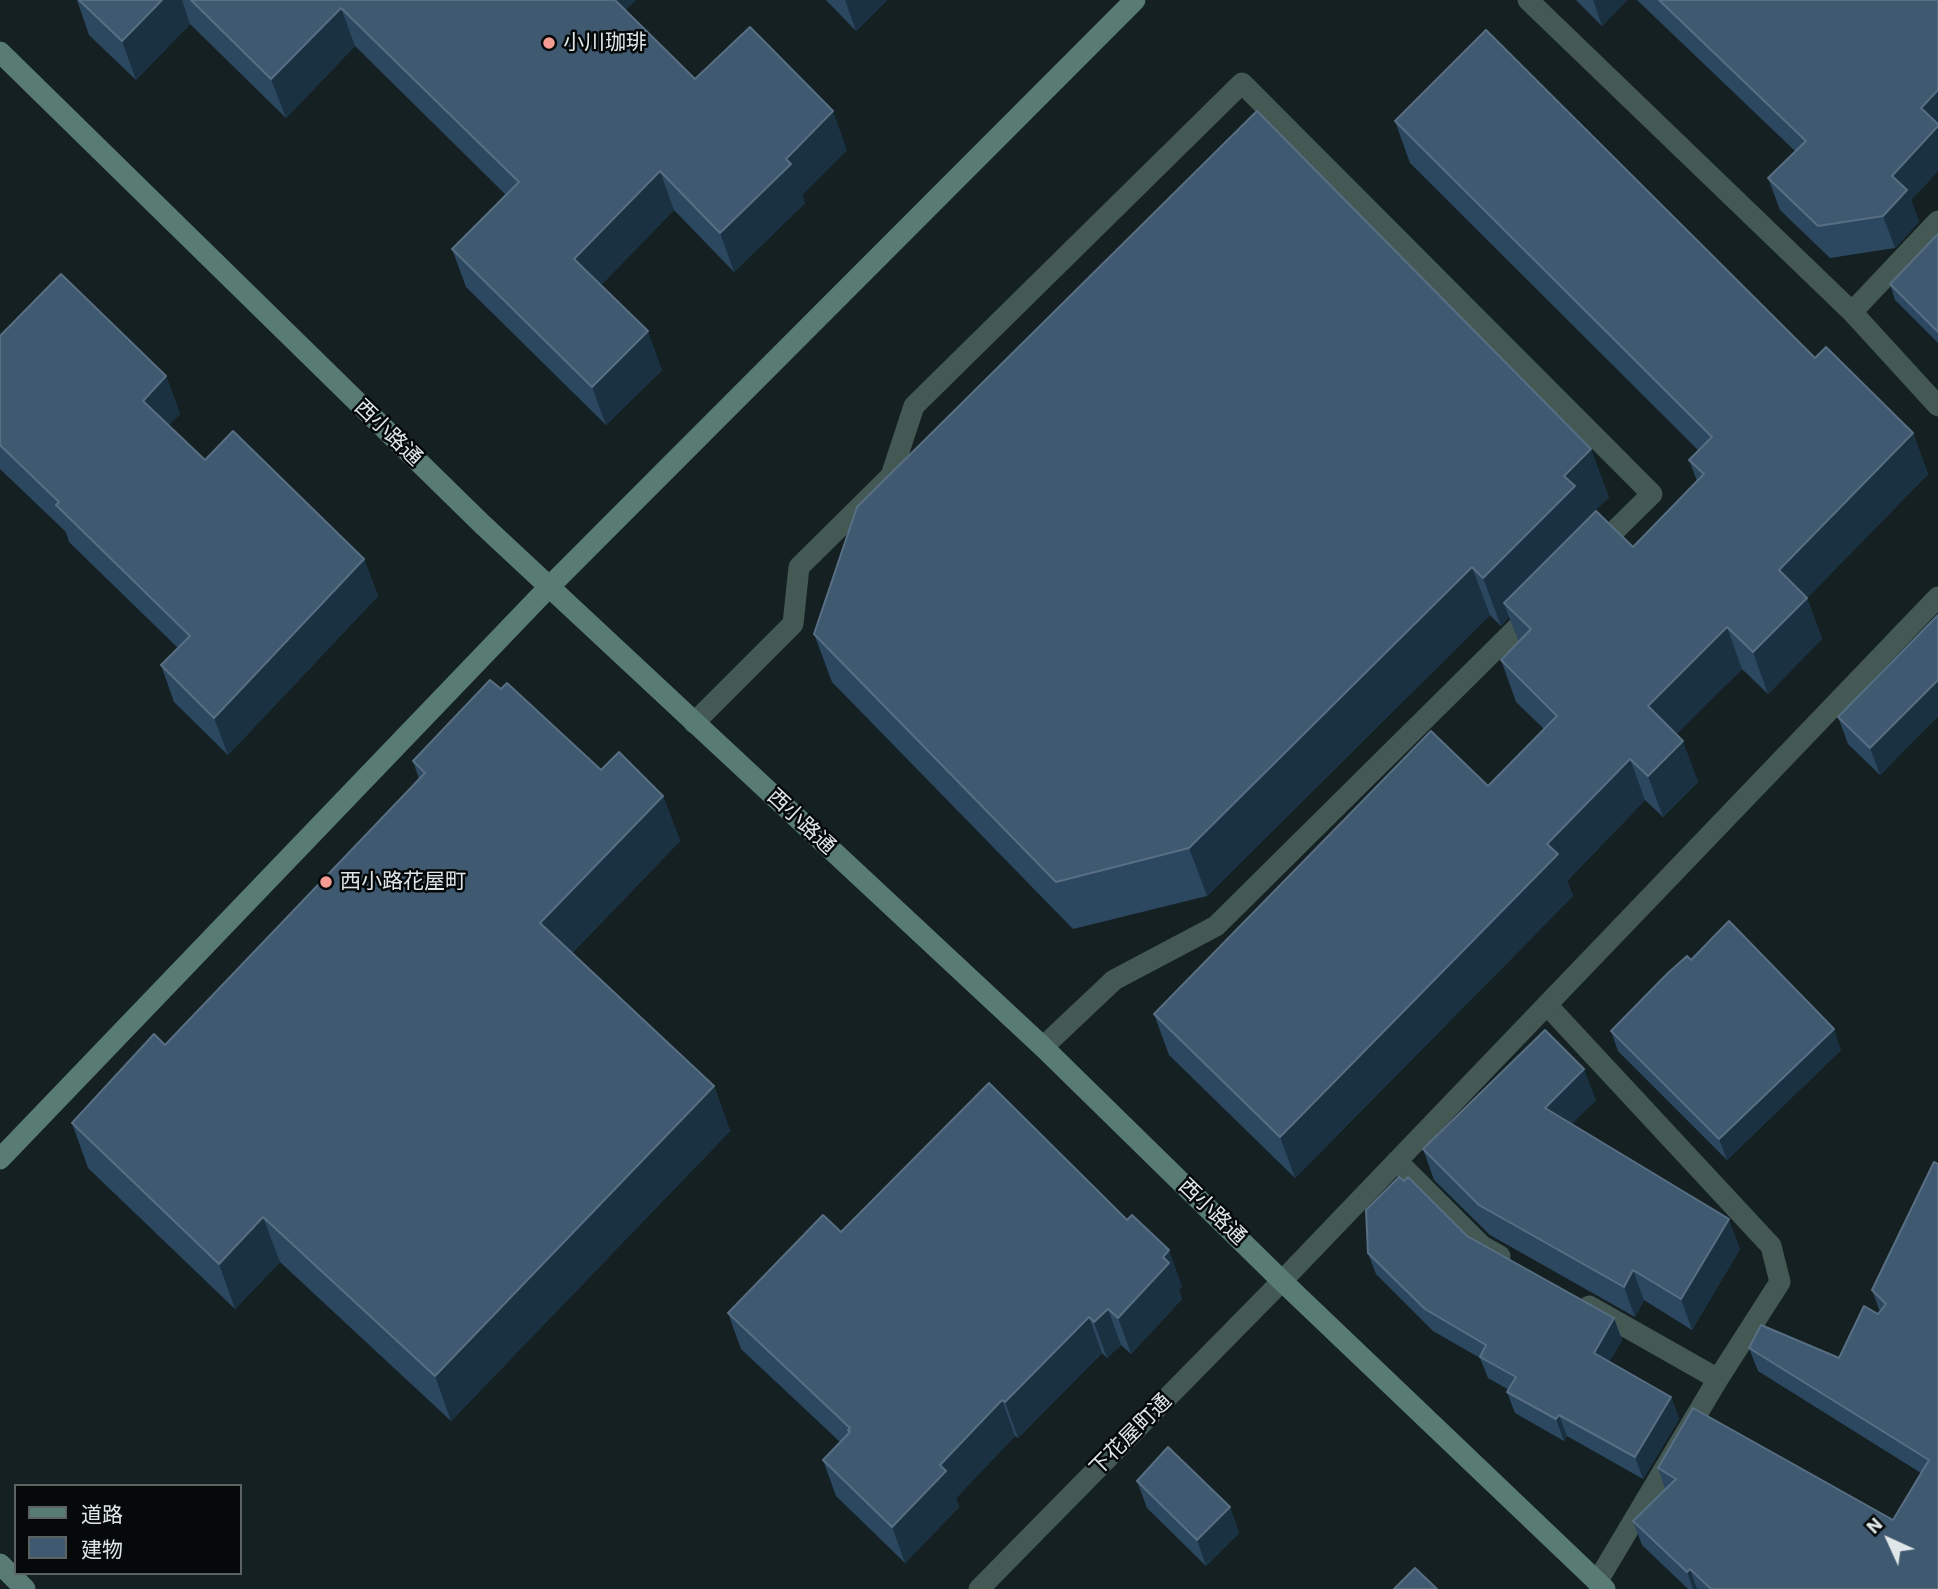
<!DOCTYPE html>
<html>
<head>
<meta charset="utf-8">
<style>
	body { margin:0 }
	#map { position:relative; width:1938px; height:1589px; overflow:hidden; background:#152022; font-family:"IBM Plex Sans","Noto Sans JP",sans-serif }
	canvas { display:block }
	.legend { position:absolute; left:14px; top:1484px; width:228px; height:91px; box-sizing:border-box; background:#05090a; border:2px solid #5d6263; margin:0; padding:9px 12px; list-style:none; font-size:21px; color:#e0e7e9 }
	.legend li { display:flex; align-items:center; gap:14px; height:35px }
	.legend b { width:35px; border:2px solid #5d6263 }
	.north { position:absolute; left:1854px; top:1505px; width:70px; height:70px; -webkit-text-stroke:5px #05090a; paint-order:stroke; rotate:315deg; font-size:19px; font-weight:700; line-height:28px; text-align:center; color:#e0e7e9 }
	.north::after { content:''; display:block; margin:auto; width:24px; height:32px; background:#e0e7e9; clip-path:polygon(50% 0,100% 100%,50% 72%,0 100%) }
</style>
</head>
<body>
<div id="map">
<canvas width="1938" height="1589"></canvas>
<ul class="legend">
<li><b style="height:9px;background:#587b73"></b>道路</li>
<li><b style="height:19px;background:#3f5970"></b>建物</li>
</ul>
<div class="north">N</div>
</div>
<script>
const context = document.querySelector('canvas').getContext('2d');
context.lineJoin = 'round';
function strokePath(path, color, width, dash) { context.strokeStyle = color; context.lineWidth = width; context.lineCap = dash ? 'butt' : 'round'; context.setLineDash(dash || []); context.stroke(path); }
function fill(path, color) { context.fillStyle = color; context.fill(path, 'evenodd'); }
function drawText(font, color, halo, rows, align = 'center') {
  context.font = font + ' "IBM Plex Sans","Noto Sans JP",sans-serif'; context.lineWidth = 5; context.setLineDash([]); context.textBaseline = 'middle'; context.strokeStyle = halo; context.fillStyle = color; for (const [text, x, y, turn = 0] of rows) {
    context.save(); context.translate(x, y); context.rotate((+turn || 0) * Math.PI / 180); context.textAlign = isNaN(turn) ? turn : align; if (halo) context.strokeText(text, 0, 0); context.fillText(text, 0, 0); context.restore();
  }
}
strokePath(new Path2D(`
	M 694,723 L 793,624 L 799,567 L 891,476 L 914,406 L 1242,83 L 1652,494 L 1595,550
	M 1547,1005 L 1771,1246 L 1780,1282 L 1718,1379 L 1597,1582
	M 1043,1047 L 1114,980 L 1216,926 L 1535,610
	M 1397,1161 L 1482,1246 L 1500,1256
	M 1589,1306 L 1718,1379`), '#445954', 21);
strokePath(new Path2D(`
	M 1528,0 L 1852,312 L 1938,406
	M 1852,312 L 1938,221
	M 979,1589 L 1282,1281 L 1938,597`), '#445954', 21);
strokePath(new Path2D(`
	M 0,52 L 483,525 L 1043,1047 L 1282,1281 L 1605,1589
	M 0,1159 L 548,588 L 1135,0
	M 0,1564 L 25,1589`), '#587b73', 21);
fill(new Path2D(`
	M 77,0 L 636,0 L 625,10 L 695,79 L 847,150 L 802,195 L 805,203 L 734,272 L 674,210 L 601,285 L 662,370 L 606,425 L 466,287 L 452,249 L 506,195 L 355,46 L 286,118 L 190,24 L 136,80 L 89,35 Z
	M 826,0 L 887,0 L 856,31 Z
	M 1576,0 L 1627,0 L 1602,26 Z
	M 1637,0 L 1938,0 L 1938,171 L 1911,200 L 1919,222 L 1895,248 L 1830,258 L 1780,210 L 1768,178 L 1795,151 Z
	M 1395,121 L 1815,358 L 1913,433 L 1928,474 L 1807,598 L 1822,639 L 1768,694 L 1742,669 L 1676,734 L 1698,782 L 1663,817 L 1645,800 L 1567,881 L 1573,896 L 1295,1178 L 1169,1055 L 1154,1014 L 1488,786 L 1544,729 L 1516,702 L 1501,660 L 1519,642 L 1509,617 L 1501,626 L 1490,615 L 1207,896 L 1073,929 L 832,682 L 814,634 L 1609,497 L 1587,518 L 1587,520 L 1633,547 L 1697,481 L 1689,460 L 1699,451 L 1410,163 Z
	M 1938,234 L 1938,343 L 1895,300 L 1890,284 Z
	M 0,336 L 166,376 L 180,414 L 168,425 L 205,460 L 364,559 L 378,596 L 228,755 L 174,702 L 161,665 L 178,648 L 69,542 L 66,532 L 0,469 Z
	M 1938,615 L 1938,716 L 1880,775 L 1848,744 L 1838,717 Z
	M 413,761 L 601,770 L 663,796 L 680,841 L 572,953 L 714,1086 L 730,1131 L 451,1421 L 280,1262 L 235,1309 L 88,1168 L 72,1123 L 165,1045 L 419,779 Z
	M 1691,960 L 1841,1050 L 1727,1160 L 1618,1051 L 1611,1031 Z
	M 1596,1100 L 1571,1124 L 1740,1249 L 1692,1330 L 1644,1300 L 1635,1317 L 1490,1235 L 1434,1180 L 1423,1149 Z
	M 1934,1162 L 1938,1589 L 1688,1589 L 1642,1545 L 1633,1521 L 1665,1489 L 1658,1468 L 1893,1520 L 1921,1473 L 1758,1371 L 1749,1348 L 1839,1358 L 1880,1312 L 1872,1290 Z
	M 841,1232 L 1182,1286 L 1179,1290 L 1182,1299 L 1131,1354 L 1121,1345 L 1107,1358 L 1102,1353 L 1018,1438 L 1015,1436 L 956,1498 L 959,1507 L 905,1563 L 836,1496 L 823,1460 L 840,1442 L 741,1349 L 728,1313 Z
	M 1467,1236 L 1614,1318 L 1622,1340 L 1609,1362 L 1671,1397 L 1679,1419 L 1643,1479 L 1567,1436 L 1564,1441 L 1515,1413 L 1507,1392 L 1509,1390 L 1488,1378 L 1480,1358 L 1433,1331 L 1376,1274 L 1368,1253 Z
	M 1137,1481 L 1230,1507 L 1239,1533 L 1206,1566 L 1147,1508 Z`), '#2c4861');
fill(new Path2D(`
	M 162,0 L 182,0 L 190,24 L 136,80 L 122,41 Z
	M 605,0 L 636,0 L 613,22 Z
	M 845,0 L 887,0 L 856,31 Z
	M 1593,0 L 1627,0 L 1602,26 Z
	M 341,8 L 355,46 L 286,118 L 271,79 Z
	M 1938,90 L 1938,171 L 1911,200 L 1919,222 L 1895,248 L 1883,216 L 1892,176 L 1921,108 Z
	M 833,111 L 847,150 L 802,195 L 805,203 L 734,272 L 720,233 L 786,159 Z
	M 660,171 L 674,210 L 588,298 L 574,259 Z
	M 648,331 L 662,370 L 606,425 L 592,387 Z
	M 166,376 L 180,414 L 156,438 L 143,401 Z
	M 1913,433 L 1928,474 L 1807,598 L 1822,639 L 1768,694 L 1753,652 L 1779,570 Z
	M 1591,449 L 1609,497 L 1587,518 L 1593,534 L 1504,603 L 1509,617 L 1501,626 L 1483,578 L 1564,476 Z
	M 364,559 L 378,596 L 228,755 L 214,718 Z
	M 1472,567 L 1490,615 L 1207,896 L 1189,848 Z
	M 1727,627 L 1742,669 L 1663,748 L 1648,706 Z
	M 1938,680 L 1938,716 L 1880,775 L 1870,748 Z
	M 1683,741 L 1698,782 L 1663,817 L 1648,776 Z
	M 1630,759 L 1645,800 L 1567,881 L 1573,896 L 1295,1178 L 1280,1137 L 1547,844 Z
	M 663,796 L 680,841 L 557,968 L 540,923 Z
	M 1834,1029 L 1841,1050 L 1727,1160 L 1719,1139 Z
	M 1584,1069 L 1596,1100 L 1557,1139 L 1545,1108 Z
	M 714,1086 L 730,1131 L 451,1421 L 435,1376 Z
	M 263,1217 L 280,1262 L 235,1309 L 219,1264 Z
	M 1729,1219 L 1740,1249 L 1692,1330 L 1681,1299 Z
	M 1169,1250 L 1182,1286 L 1179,1290 L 1182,1299 L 1131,1354 L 1118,1318 L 1163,1257 Z
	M 1633,1270 L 1644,1300 L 1635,1317 L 1624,1287 Z
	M 1108,1309 L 1121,1345 L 1107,1358 L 1094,1322 Z
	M 1089,1317 L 1102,1353 L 1018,1438 L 1005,1402 Z
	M 1614,1318 L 1622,1340 L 1602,1375 L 1594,1353 Z
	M 1671,1397 L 1679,1419 L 1643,1479 L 1635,1457 Z
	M 1002,1400 L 1015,1436 L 956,1498 L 959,1507 L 905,1563 L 892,1527 L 940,1465 Z
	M 1559,1415 L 1567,1436 L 1564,1441 L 1556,1419 Z
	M 1230,1507 L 1239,1533 L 1206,1566 L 1197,1540 Z
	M 1690,1569 L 1697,1589 L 1693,1589 L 1687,1572 Z`), '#1a3142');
const building = new Path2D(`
	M 79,0 L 162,0 L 122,41 Z
	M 191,0 L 615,0 L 695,79 L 750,27 L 833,111 L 786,159 L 791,164 L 720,233 L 660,171 L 574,259 L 648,331 L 592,387 L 452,249 L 519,182 L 341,8 L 271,79 Z
	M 1659,0 L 1938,0 L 1938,90 L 1921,108 L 1938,124 L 1938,126 L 1892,176 L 1907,190 L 1883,216 L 1818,226 L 1768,178 L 1806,141 Z
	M 1486,30 L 1815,358 L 1826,347 L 1913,433 L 1779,570 L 1807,598 L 1753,652 L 1727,627 L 1648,706 L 1683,741 L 1648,776 L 1630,759 L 1547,844 L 1558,854 L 1280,1137 L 1154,1014 L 1431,731 L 1488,786 L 1557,716 L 1501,660 L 1531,629 L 1504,603 L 1596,511 L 1633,547 L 1704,474 L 1689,460 L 1712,437 L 1395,121 Z
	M 1257,111 L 1591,449 L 1564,476 L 1575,486 L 1483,578 L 1472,567 L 1189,848 L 1056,882 L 814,634 L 857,507 Z
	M 1938,234 L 1938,332 L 1890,284 Z
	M 61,274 L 166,376 L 143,401 L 205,460 L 233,431 L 364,559 L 214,718 L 161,665 L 190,636 L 56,505 L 59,502 L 0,445 L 0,336 Z
	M 1938,615 L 1938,680 L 1870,748 L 1838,717 Z
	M 490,680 L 501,689 L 507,683 L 601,770 L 619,752 L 663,796 L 540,923 L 714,1086 L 435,1376 L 263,1217 L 219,1264 L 72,1123 L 154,1034 L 165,1045 L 425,773 L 413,761 Z
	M 1729,921 L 1834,1029 L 1719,1139 L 1611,1031 L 1668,973 L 1687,956 L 1691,960 Z
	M 1545,1030 L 1584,1069 L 1545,1108 L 1729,1219 L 1681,1299 L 1633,1270 L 1624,1287 L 1479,1205 L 1423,1149 Z
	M 989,1083 L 1127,1220 L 1132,1215 L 1169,1250 L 1163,1257 L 1169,1263 L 1118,1318 L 1108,1309 L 1094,1322 L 1089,1317 L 1005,1402 L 1002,1400 L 940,1465 L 946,1471 L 892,1527 L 823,1460 L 850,1432 L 848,1430 L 850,1428 L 728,1313 L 823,1215 L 841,1232 Z
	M 1934,1162 L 1938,1164 L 1938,1589 L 1711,1589 L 1690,1569 L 1687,1572 L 1633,1521 L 1676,1479 L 1658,1468 L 1693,1408 L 1893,1520 L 1929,1460 L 1749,1348 L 1761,1325 L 1839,1358 L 1864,1306 L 1878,1314 L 1886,1304 L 1872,1290 Z
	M 1399,1177 L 1404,1181 L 1408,1177 L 1467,1236 L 1614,1318 L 1594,1353 L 1671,1397 L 1635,1457 L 1559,1415 L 1556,1419 L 1507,1392 L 1516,1377 L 1480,1357 L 1486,1345 L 1425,1309 L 1368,1253 L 1366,1210 Z
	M 1168,1447 L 1230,1507 L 1197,1540 L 1137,1481 Z
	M 1415,1568 L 1437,1589 L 1394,1589 Z`);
fill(building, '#3f5970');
strokePath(building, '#586f83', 2);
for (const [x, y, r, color] of [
	[549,43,7,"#f59c95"],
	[326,882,7,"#f59c95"]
]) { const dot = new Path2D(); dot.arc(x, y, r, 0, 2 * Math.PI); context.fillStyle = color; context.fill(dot); strokePath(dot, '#05090a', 2.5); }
drawText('21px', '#e0e7e9', '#05090a', [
	["小川珈琲",563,43],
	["西小路花屋町",340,882]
], 'left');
drawText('21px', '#e0e7e9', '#05090a', [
	["西小路通",388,433,44],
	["西小路通",801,822,43],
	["西小路通",1212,1212,44],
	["下花屋町通",1131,1435,-45]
]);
</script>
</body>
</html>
